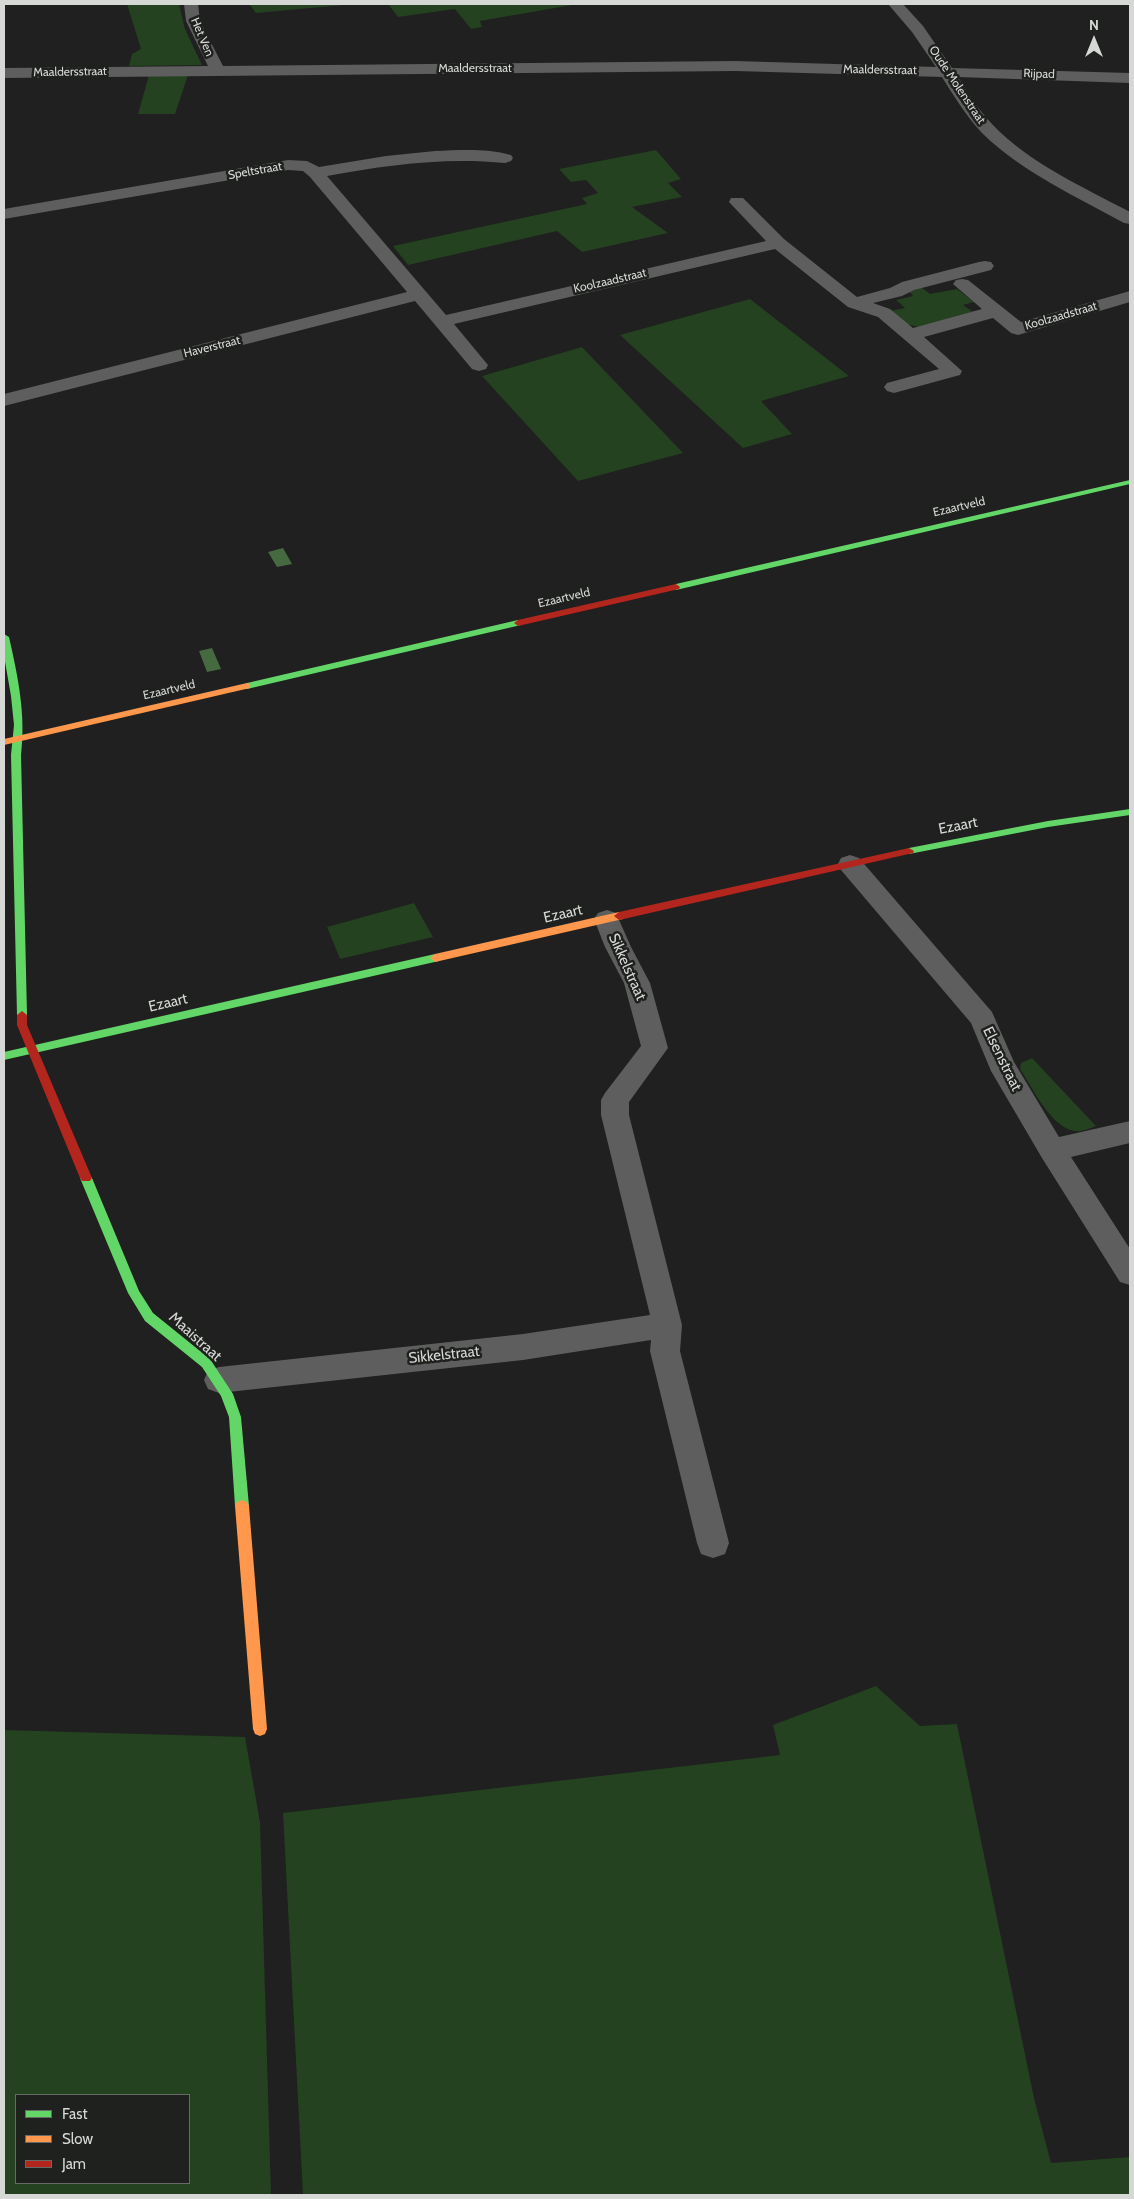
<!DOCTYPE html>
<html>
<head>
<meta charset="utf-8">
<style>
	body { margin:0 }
	#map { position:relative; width:1134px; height:2199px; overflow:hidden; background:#1f201f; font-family:Cabin,sans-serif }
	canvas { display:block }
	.frame { position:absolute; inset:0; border:5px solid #d6d8d6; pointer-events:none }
	.legend { position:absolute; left:15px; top:2094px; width:175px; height:90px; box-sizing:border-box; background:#1f211e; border:1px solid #686a68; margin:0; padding:6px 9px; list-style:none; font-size:15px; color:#d6d8d6 }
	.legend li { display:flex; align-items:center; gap:10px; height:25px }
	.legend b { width:25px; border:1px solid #686a68 }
	.north { position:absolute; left:1069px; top:15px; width:50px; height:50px; -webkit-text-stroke:4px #1f211e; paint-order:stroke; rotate:0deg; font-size:14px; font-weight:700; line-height:20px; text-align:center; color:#d6d8d6 }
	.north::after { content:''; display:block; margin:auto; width:18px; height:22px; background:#d6d8d6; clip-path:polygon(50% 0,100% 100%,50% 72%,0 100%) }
</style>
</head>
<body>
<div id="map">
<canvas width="1134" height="2199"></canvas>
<div class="frame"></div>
<ul class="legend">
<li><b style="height:6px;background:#63d668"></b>Fast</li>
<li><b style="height:6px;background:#ff974d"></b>Slow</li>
<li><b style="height:6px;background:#b3261e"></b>Jam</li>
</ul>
<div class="north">N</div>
</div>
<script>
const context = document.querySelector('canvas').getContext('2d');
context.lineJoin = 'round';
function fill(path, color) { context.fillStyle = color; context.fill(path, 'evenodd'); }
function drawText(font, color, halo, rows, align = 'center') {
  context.font = font + ' Cabin,sans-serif'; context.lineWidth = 5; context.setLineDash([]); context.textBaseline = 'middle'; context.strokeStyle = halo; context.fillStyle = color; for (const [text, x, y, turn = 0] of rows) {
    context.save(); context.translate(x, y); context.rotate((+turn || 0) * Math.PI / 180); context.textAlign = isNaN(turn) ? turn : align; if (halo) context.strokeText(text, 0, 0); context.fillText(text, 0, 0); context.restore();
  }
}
fill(new Path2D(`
	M 127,4 L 179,4 L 185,29 L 202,65 L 129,66 L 132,54 L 141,49 Z
	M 249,4 L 355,4 L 256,13 Z
	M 388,4 L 578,4 L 480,21 L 482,27 L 471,29 L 455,9 L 398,17 Z
	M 149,75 L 188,75 L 175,114 L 138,114 Z
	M 656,150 L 681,179 L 668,183 L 682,197 L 632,207 L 668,233 L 582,252 L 557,231 L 408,265 L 393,246 L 587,204 L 582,198 L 598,193 L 586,180 L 571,182 L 559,169 Z
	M 921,287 L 930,294 L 957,289 L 974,302 L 963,305 L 973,312 L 919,327 L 906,324 L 890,311 L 905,308 L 896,300 L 913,296 L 908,290 Z
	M 750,299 L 849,376 L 761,401 L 792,434 L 743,448 L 620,335 Z
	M 582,347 L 683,453 L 578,481 L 482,376 Z
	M 414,903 L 433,937 L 340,959 L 327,927 Z
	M 1032,1058 L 1096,1126 C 1091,1128 1086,1130 1081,1131 C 1054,1135 1033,1088 1020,1069 L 1021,1063 Z
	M 876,1686 L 920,1726 L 957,1724 L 1034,2098 L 1051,2163 L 1130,2157 L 1130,2195 L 303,2195 L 283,1813 L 780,1755 L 773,1725 Z
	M 4,1730 L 245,1737 L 260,1822 L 271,2195 L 4,2195 ZM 16,2095 L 189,2095 L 189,2183 L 16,2183 Z`), '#244120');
fill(new Path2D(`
	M 283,548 L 292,564 L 277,567 L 268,552 Z
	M 212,648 L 221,669 L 207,672 L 199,651 Z`), '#466a40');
fill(new Path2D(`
	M 184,4 L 198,4 L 200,21 L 223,66 L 735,61 L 936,67 L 912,32 L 888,4 L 903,4 L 923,26 L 952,68 L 1130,73 L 1130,83 L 958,77 C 968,94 979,110 992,124 C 1029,163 1083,187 1130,212 L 1130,224 L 1124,223 C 1075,196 1022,172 982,133 C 966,116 954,96 942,77 L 735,71 L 4,78 L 4,68 L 208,66 L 186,21 Z
	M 435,151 C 460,150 487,148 511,155 L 513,158 L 511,161 L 505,163 C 445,157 386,165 327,176 L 446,315 L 766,241 L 729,202 L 731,198 L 743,198 L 784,239 L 857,297 L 890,288 L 902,282 L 979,262 L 985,261 L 991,262 L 994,266 L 991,270 L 914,290 L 902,296 L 873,303 L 890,309 L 913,328 L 982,309 L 953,284 L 956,280 L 962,279 L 968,280 L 1021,322 L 1130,291 L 1130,302 L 1018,335 L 1011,333 L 993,318 L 924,337 L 962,371 L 960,375 L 894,393 L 887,391 L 884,387 L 887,383 L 939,369 L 878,317 L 848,307 L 775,249 L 454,324 L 488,365 L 486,369 L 479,371 L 472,369 L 415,301 L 4,406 L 4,394 L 407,292 L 310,177 L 303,171 L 288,170 L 4,219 L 4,209 L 288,160 L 307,161 L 319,167 L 386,156 Z
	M 850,855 L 859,858 L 992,1012 L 1014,1062 L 1059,1137 L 1130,1121 L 1130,1143 L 1071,1157 L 1130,1249 L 1130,1285 L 1120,1282 L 1042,1158 L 991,1071 L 971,1023 L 841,870 L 838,864 L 841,858 Z
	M 607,910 L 616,913 L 631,947 L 650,983 L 668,1048 L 629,1102 L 629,1115 L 682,1325 L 680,1351 L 729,1543 L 725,1554 L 713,1558 L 701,1554 L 697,1543 L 650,1351 L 651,1340 L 523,1360 L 219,1393 L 208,1389 L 204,1380 L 208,1371 L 219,1367 L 523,1334 L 650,1315 L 601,1115 L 601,1100 L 605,1093 L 641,1046 L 624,983 L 605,947 L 594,919 L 598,913 Z`), '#5d5e5d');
fill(new Path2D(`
	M 1130,480 L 1130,484 L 676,590 L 672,587 L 676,584 Z
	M 518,620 L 522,623 L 521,625 L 247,689 L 242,686 L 247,683 Z
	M 4,634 L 9,637 C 18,677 26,714 21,755 L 27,1015 L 22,1019 L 17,1015 L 11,755 L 14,725 L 11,696 L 4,656 Z
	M 1130,809 L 1130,815 L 1048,827 L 909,854 L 904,851 L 909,848 L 1048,821 Z
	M 435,954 L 440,958 L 439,961 L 4,1060 L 4,1052 Z
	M 86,1173 L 90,1175 L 92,1178 L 139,1291 L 153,1313 L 210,1359 L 233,1394 L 241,1417 L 249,1506 L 247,1510 L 242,1512 L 237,1510 L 235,1506 L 229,1417 L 221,1396 L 202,1367 L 145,1321 L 128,1293 L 80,1178 L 82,1175 Z`), '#63d668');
fill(new Path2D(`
	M 247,683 L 250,684 L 250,688 L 4,745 L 4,739 Z
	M 619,912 L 623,913 L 624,916 L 623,919 L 435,962 L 430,958 L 435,954 Z
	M 242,1500 L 247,1502 L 249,1506 L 267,1729 L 265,1734 L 260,1736 L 255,1734 L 253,1729 L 235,1506 L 237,1502 Z`), '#ff974d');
fill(new Path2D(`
	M 676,584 L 680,587 L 679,589 L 518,626 L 514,623 L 518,620 Z
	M 909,848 L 914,851 L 913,853 L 619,920 L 614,916 L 619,912 Z
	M 22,1011 L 27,1015 L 27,1025 L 92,1178 L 90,1181 L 82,1181 L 80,1178 L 17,1025 L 17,1015 Z`), '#b3261e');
drawText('12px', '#d6d8d6', '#1f211e', [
	["Het Ven",202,37,67],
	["Maaldersstraat",475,68],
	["Maaldersstraat",880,70,1],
	["Maaldersstraat",70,72,-1],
	["Rijpad",1039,74,2],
	["Oude Molenstraat",957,85,56],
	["Speltstraat",255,171,-10],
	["Koolzaadstraat",610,281,-13],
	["Koolzaadstraat",1061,316,-16],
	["Haverstraat",212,347,-14],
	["Ezaartveld",959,507,-13],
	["Ezaartveld",564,598,-13],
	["Ezaartveld",169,690,-13]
]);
drawText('15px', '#d6d8d6', '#1f211e', [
	["Ezaart",958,826,-11],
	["Ezaart",563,914,-13],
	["Sikkelstraat",627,967,66],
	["Ezaart",168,1003,-13],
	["Elsenstraat",1002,1059,64],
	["Maaistraat",195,1337,42],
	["Sikkelstraat",444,1355,-6]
]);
</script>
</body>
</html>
